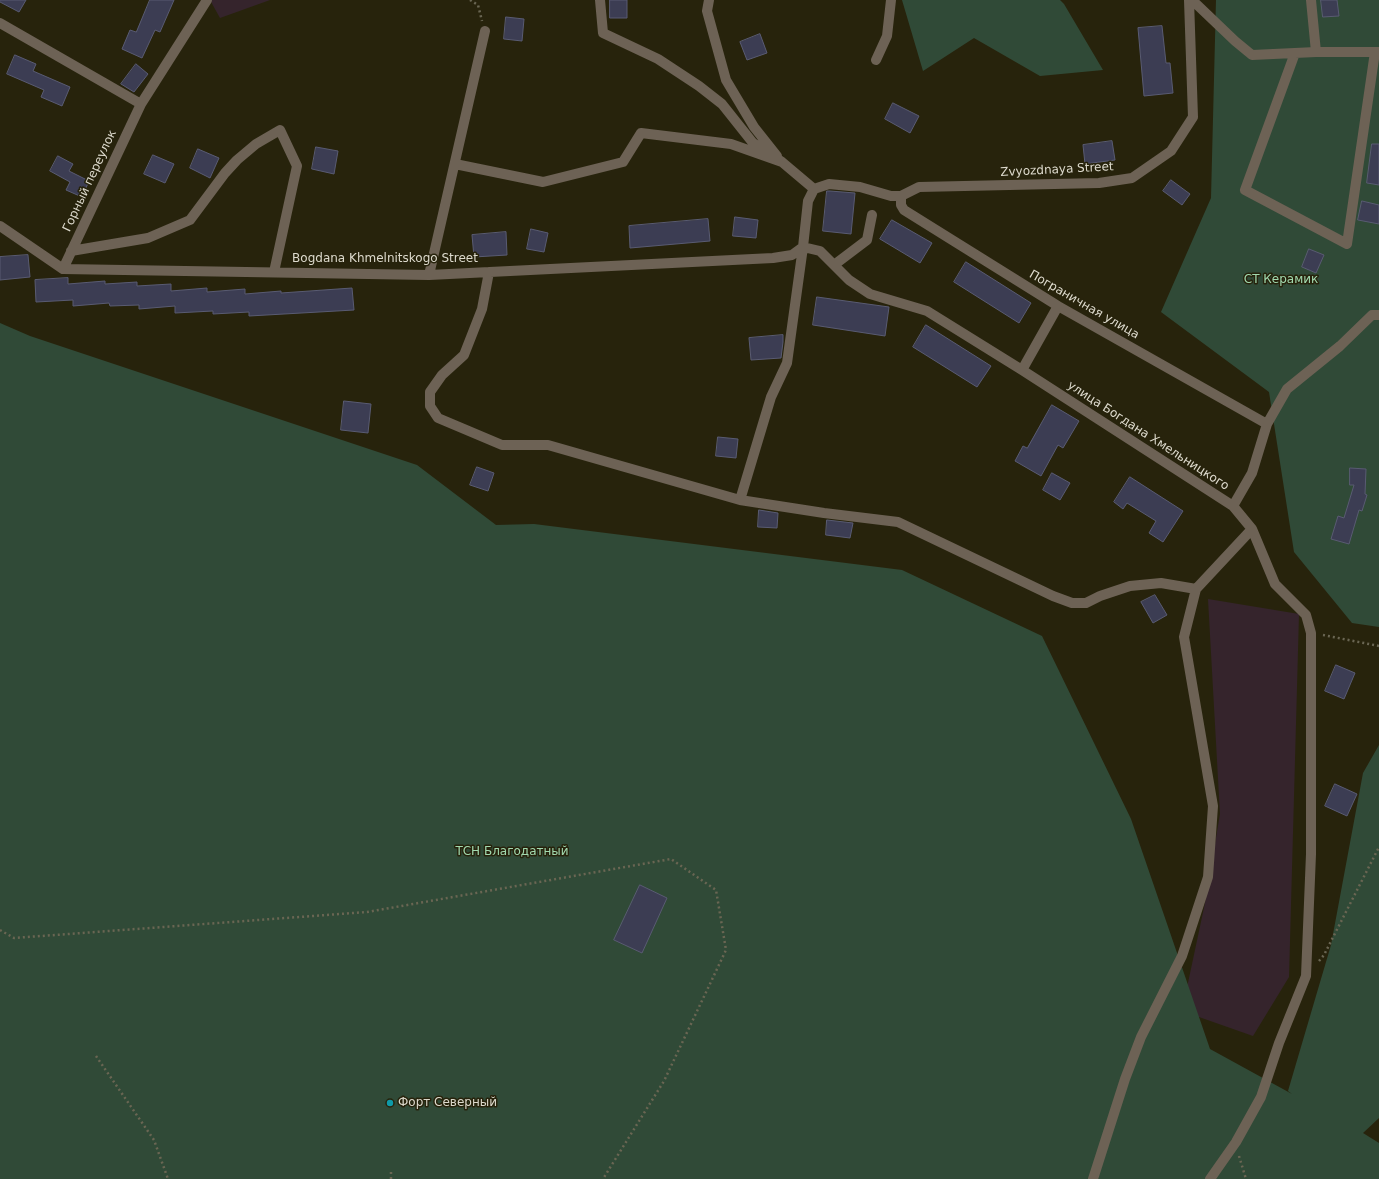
<!DOCTYPE html>
<html>
<head>
<meta charset="utf-8">
<style>
	body { margin:0 }
	canvas { display:block; background:#27230c }
</style>
</head>
<body>
<canvas width="1379" height="1179"></canvas>
<script>
const context = document.querySelector('canvas').getContext('2d');
context.lineJoin = 'round';
function fill(path, color) { context.fillStyle = color; context.fill(path, 'evenodd'); }
function strokePath(path, color, width, dash) { context.strokeStyle = color; context.lineWidth = width; context.lineCap = dash ? 'butt' : 'round'; context.setLineDash(dash || []); context.stroke(path); }
function drawText(font, color, halo, rows, align = 'center') {
  context.font = font + ' "DejaVu Sans",sans-serif'; context.lineWidth = 3; context.setLineDash([]); context.textBaseline = 'middle'; context.strokeStyle = halo; context.fillStyle = color; for (const [text, x, y, turn = 0] of rows) {
    context.save(); context.translate(x, y); context.rotate((+turn || 0) * Math.PI / 180); context.textAlign = isNaN(turn) ? turn : align; if (halo) context.strokeText(text, 0, 0); context.fillText(text, 0, 0); context.restore();
  }
}
fill(new Path2D(`
	M 210,0 L 270,0 L 220,18 Z
	M 1208,599 L 1299,614 L 1289,977 L 1253,1036 L 1182,1011 L 1205,903 L 1220,814 Z`), '#35242c');
fill(new Path2D(`
	M 902,0 L 1060,0 L 1064,4 L 1103,70 L 1040,76 L 974,38 L 923,71 Z
	M 1216,0 L 1379,0 L 1379,627 L 1352,623 L 1294,552 L 1269,392 L 1161,312 L 1211,198 Z
	M 0,323 L 30,336 L 417,465 L 496,525 L 534,524 L 902,570 L 1042,636 L 1131,819 L 1210,1049 L 1292,1094 L 1288,1091 L 1331,945 L 1363,773 L 1379,745 L 1379,1118 L 1363,1133 L 1379,1143 L 1379,1179 L 0,1179 Z`), '#304a37');
const building = new Path2D(`
	M 0,0 L 26,0 L 19,12 L 0,2 Z
	M 150,0 L 174,0 L 160,32 L 155,30 L 142,58 L 122,49 L 130,30 L 136,32 Z
	M 610,0 L 627,0 L 627,18 L 610,18 Z
	M 1321,0 L 1337,0 L 1339,16 L 1323,17 Z
	M 506,17 L 524,19 L 522,41 L 504,39 Z
	M 1162,26 L 1166,63 L 1170,63 L 1173,93 L 1144,96 L 1138,28 Z
	M 760,34 L 767,53 L 747,60 L 740,42 Z
	M 15,55 L 36,64 L 33,71 L 70,87 L 62,106 L 41,97 L 44,90 L 7,74 Z
	M 136,64 L 148,74 L 134,92 L 121,84 Z
	M 893,103 L 919,116 L 910,133 L 885,119 Z
	M 1112,141 L 1115,160 L 1085,164 L 1083,145 Z
	M 1372,144 L 1379,144 L 1379,185 L 1367,183 Z
	M 316,147 L 338,151 L 334,174 L 312,169 Z
	M 198,149 L 219,158 L 210,178 L 190,168 Z
	M 153,155 L 174,164 L 165,183 L 144,174 Z
	M 58,156 L 73,164 L 69,171 L 89,181 L 82,197 L 66,190 L 70,182 L 50,171 Z
	M 1171,180 L 1190,194 L 1182,205 L 1163,191 Z
	M 827,191 L 830,191 L 855,193 L 851,234 L 823,231 Z
	M 1362,201 L 1379,205 L 1379,224 L 1358,220 Z
	M 735,217 L 758,220 L 756,238 L 733,236 Z
	M 708,219 L 710,241 L 630,248 L 629,226 Z
	M 892,220 L 932,243 L 920,263 L 880,239 Z
	M 531,229 L 548,233 L 544,252 L 527,249 Z
	M 506,232 L 507,255 L 474,257 L 472,235 Z
	M 1309,249 L 1324,255 L 1316,273 L 1302,267 Z
	M 28,255 L 30,277 L 0,280 L 0,257 Z
	M 966,262 L 1031,303 L 1019,323 L 954,282 Z
	M 68,278 L 68,284 L 105,281 L 105,284 L 137,282 L 137,286 L 171,284 L 171,291 L 207,288 L 207,292 L 245,289 L 245,294 L 281,291 L 281,293 L 352,288 L 354,310 L 249,316 L 249,312 L 213,314 L 213,311 L 175,313 L 175,306 L 139,309 L 139,305 L 110,306 L 109,303 L 73,306 L 73,300 L 36,302 L 35,280 Z
	M 817,297 L 889,307 L 885,336 L 813,325 Z
	M 926,325 L 991,366 L 977,387 L 913,347 Z
	M 783,335 L 783,342 L 781,358 L 751,360 L 749,338 Z
	M 344,401 L 371,404 L 368,433 L 341,430 Z
	M 1052,405 L 1079,421 L 1063,448 L 1058,445 L 1041,476 L 1015,461 L 1023,446 L 1027,448 Z
	M 718,437 L 738,439 L 736,458 L 716,456 Z
	M 477,467 L 494,473 L 488,491 L 470,485 Z
	M 1350,468 L 1366,469 L 1365,494 L 1367,495 L 1362,511 L 1359,510 L 1349,544 L 1331,539 L 1338,516 L 1344,518 L 1354,485 L 1350,485 Z
	M 1052,473 L 1070,483 L 1060,500 L 1043,490 Z
	M 1130,477 L 1183,511 L 1163,542 L 1149,533 L 1156,521 L 1127,503 L 1123,509 L 1114,502 Z
	M 759,510 L 778,513 L 777,528 L 758,527 Z
	M 827,520 L 853,523 L 850,538 L 826,535 Z
	M 1155,595 L 1167,615 L 1153,623 L 1141,602 Z
	M 1336,665 L 1355,673 L 1344,699 L 1325,691 Z
	M 1335,784 L 1357,794 L 1347,816 L 1325,806 Z
	M 640,885 L 667,898 L 642,953 L 614,940 Z`);
fill(building, '#3c3d53');
strokePath(building, '#595b72', 1);
strokePath(new Path2D(`
	M 470,0 L 478,5 L 482,21
	M 1323,635 L 1379,646
	M 0,930 L 14,938 L 367,912 L 671,859 L 716,890 L 726,950 L 664,1081 L 603,1179
	M 1319,961 L 1324,955 L 1379,847
	M 96,1056 L 154,1140 L 168,1179
	M 1239,1156 L 1246,1179
	M 391,1179 L 391,1171`), '#6a6653', 2.5, [2, 3]);
strokePath(new Path2D(`
	M 600,0 L 603,33 L 658,59 L 699,86 L 722,104 L 753,143 L 782,162 L 814,189
	M 709,0 L 707,11 L 726,80 L 754,127 L 777,156
	M 1192,0 L 1235,41 L 1252,55 L 1316,52 L 1379,52
	M 1311,0 L 1316,52
	M 0,23 L 141,104
	M 1295,53 L 1245,190 L 1347,244 L 1375,52
	M 876,60 L 887,36 L 891,0
	M 455,164 L 543,182 L 623,162 L 641,133 L 731,144 L 782,162
	M 901,196 L 901,205 L 904,210 L 1058,306 L 1267,424
	M 0,226 L 63,269 L 429,275 L 773,258 L 792,255 L 803,247
	M 803,247 L 820,251 L 849,280 L 870,294 L 927,311 L 1022,370 L 1233,506 L 1252,473 L 1267,424 L 1287,389 L 1340,346 L 1372,315 L 1379,315
	M 71,251 L 148,238 L 190,220 L 225,173 L 237,160 L 256,144 L 280,130 L 297,166 L 274,272
	M 834,265 L 867,240 L 872,215
	M 63,269 L 141,104 L 207,0
	M 489,272 L 482,309 L 464,355 L 442,375 L 430,392 L 430,406 L 438,418 L 502,445 L 548,445 L 740,500 L 824,513 L 898,522 L 1053,596 L 1072,603 L 1086,603 L 1100,596 L 1130,586 L 1161,583 L 1196,589 L 1252,529 L 1233,506
	M 429,275 L 485,31
	M 1022,370 L 1058,306
	M 740,500 L 771,397 L 787,363 L 803,247 L 808,201 L 814,189 L 829,184 L 860,187 L 891,196 L 901,196 L 919,187 L 1099,183 L 1132,178 L 1171,151 L 1193,117 L 1189,0
	M 1093,1179 L 1125,1079 L 1141,1037 L 1182,956 L 1208,877 L 1213,806 L 1184,637 L 1196,589
	M 1210,1179 L 1236,1142 L 1261,1097 L 1279,1043 L 1306,976 L 1311,854 L 1311,633 L 1306,615 L 1275,584 L 1252,529`), '#6d6255', 10);
for (const [x, y, r, color] of [
	[390,1103,4,"#0f9aa8"]
]) { const dot = new Path2D(); dot.arc(x, y, r, 0, 2 * Math.PI); context.fillStyle = color; context.fill(dot); strokePath(dot, '#27230c', 1.5); }
drawText('12px', '#dddacd', '#27230c', [
	["Zvyozdnaya Street",1057,170,-3],
	["Горный переулок",90,181,-65],
	["Bogdana Khmelnitskogo Street",385,259],
	["Пограничная улица",1084,305,30],
	["улица Богдана Хмельницкого",1148,436,33]
]);
drawText('12px', '#a2daaf', '#27230c', [
	["СТ Керамик",1281,280],
	["ТСН Благодатный",512,852]
]);
drawText('12px', '#dddacd', '#27230c', [
	["Форт Северный",398,1103]
], 'left');
</script>
</body>
</html>
